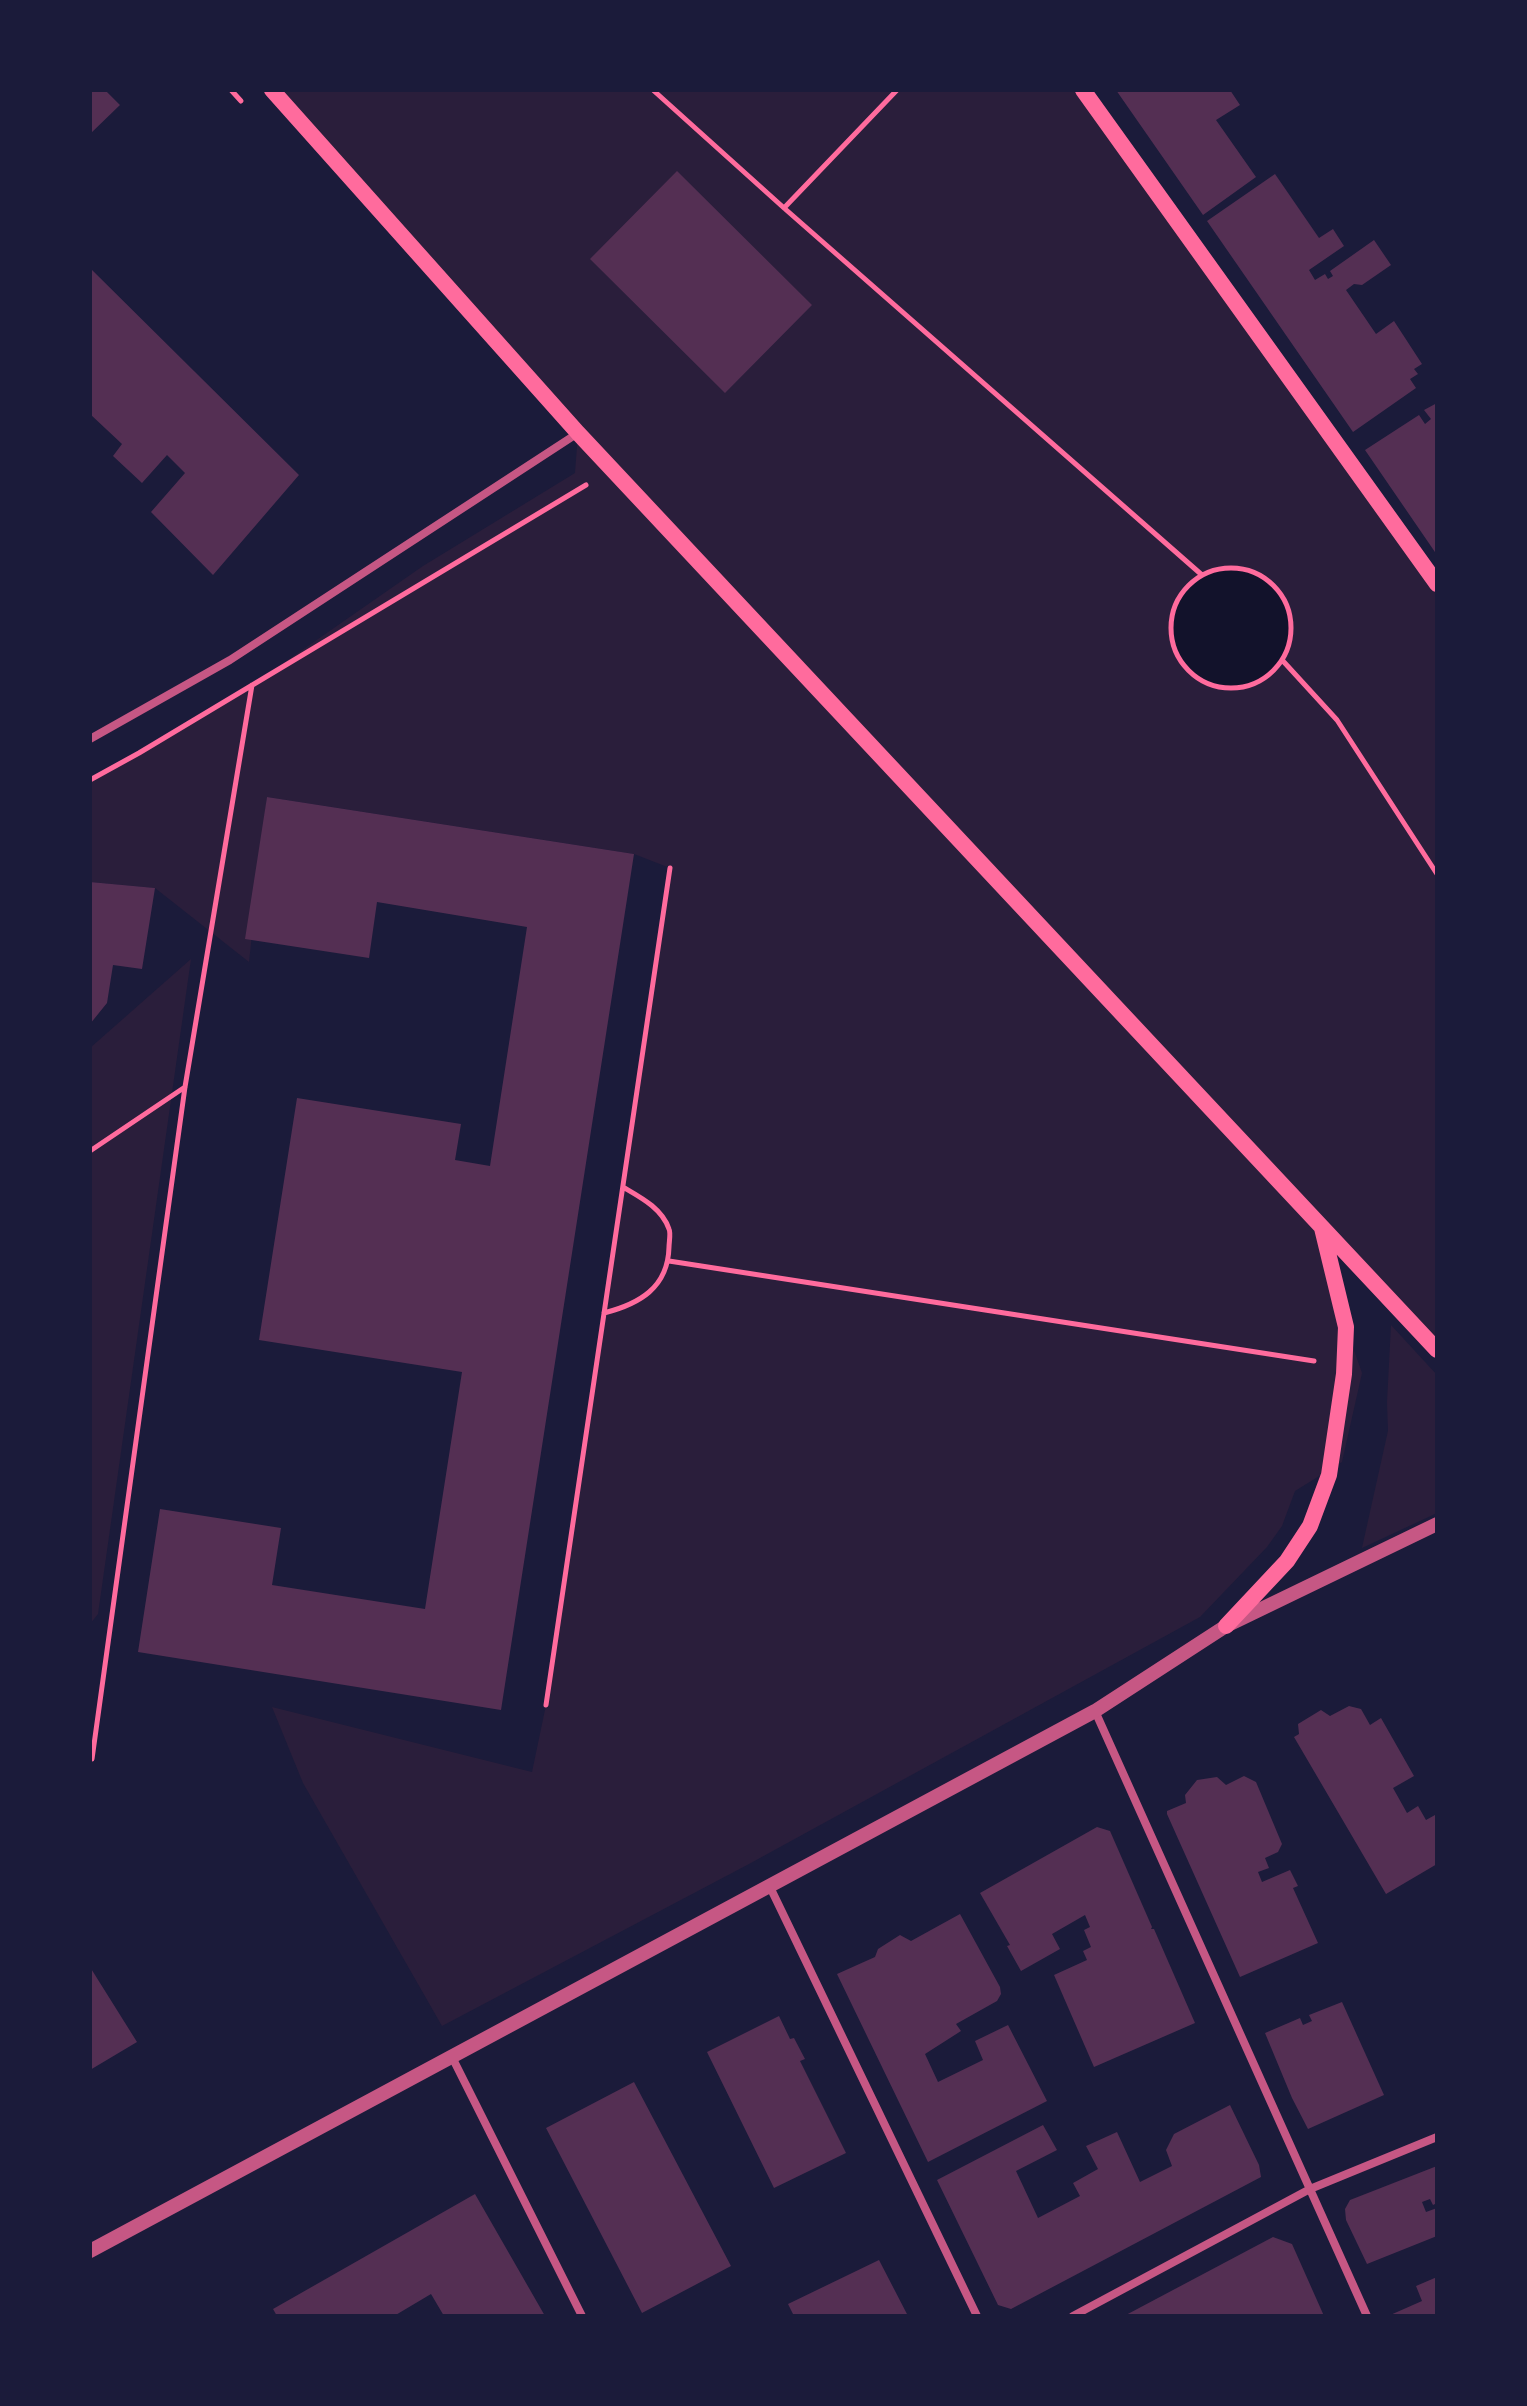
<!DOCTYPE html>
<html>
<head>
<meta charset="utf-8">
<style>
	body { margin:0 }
	#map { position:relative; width:1527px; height:2406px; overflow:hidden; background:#1b1b3a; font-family:Rubik,sans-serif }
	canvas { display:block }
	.frame { position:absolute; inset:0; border:92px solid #1b1b3a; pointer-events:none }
</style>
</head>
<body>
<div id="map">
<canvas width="1527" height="2406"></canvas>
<div class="frame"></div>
</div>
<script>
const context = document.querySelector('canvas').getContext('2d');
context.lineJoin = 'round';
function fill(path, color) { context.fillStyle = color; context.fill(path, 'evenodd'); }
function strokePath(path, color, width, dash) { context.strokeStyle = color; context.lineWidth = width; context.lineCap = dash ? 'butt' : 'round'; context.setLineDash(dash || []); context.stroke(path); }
fill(new Path2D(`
	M 272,90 L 1083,90 L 1437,584 L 1437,1350 L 1323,1228 L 1346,1327 L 1362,1373 L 1342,1462 L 1295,1491 L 1282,1526 L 1267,1547 L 1200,1617 L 749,1864 L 442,2026 L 303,1783 L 272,1707 L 532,1772 L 546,1705 L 670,868 L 634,854 L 267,797 L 249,962 L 155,888 L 90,882 L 90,781 L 252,685 L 423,566 L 575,473 L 578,433 Z
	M 191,959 L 98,1614 L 90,1624 L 90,1048 Z
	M 1391,1325 L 1437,1375 L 1437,1513 L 1362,1548 L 1388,1431 L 1387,1402 Z`), '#2a1e3b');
fill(new Path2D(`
	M1171 628a60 60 0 1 1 120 0a60 60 0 1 1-120 0Z`), '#12122b');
fill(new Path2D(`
	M 90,90 L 105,90 L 120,105 L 90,134 Z
	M 1116,90 L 1230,90 L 1240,105 L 1216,120 L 1256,177 L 1203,215 Z
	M 677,171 L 812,305 L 725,393 L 590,259 Z
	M 1275,174 L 1319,238 L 1333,229 L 1344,246 L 1309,270 L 1315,280 L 1325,274 L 1328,279 L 1333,276 L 1330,271 L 1374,240 L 1391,265 L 1362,285 L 1354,284 L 1346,290 L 1376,334 L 1394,321 L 1422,364 L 1414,369 L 1418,374 L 1410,379 L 1416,388 L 1353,432 L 1207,221 Z
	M 90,268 L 299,475 L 213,575 L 151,512 L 185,473 L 167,455 L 142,483 L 113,456 L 122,444 L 90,414 Z
	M 1437,403 L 1437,555 L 1365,450 L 1419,415 L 1425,424 L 1431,419 L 1424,410 Z
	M 267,797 L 634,854 L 501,1710 L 138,1652 L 160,1509 L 281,1528 L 272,1585 L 425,1609 L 462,1372 L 259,1340 L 297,1098 L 461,1124 L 455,1160 L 490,1166 L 527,927 L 377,902 L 369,958 L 245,939 Z
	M 90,882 L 155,888 L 142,969 L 113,965 L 107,1003 L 90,1024 Z
	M 1349,1706 L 1361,1709 L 1370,1725 L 1381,1718 L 1414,1776 L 1393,1788 L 1407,1813 L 1418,1806 L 1426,1820 L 1435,1815 L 1437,1818 L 1437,1864 L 1386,1894 L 1294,1737 L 1299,1734 L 1298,1724 L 1321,1710 L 1330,1716 Z
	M 1244,1776 L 1256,1782 L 1282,1844 L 1278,1852 L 1265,1858 L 1269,1868 L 1258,1872 L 1262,1882 L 1290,1870 L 1298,1886 L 1293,1888 L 1318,1943 L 1240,1977 L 1167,1814 L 1167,1811 L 1186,1803 L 1185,1795 L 1197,1780 L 1217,1777 L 1226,1785 Z
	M 1097,1827 L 1110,1831 L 1152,1927 L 1151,1929 L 1154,1929 L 1195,2023 L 1094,2067 L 1054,1975 L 1087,1960 L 1083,1951 L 1091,1947 L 1084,1930 L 1090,1927 L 1085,1915 L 1052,1934 L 1060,1949 L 1021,1971 L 1007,1946 L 1010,1945 L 980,1893 Z
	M 960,1914 L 1000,1987 L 1001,1994 L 997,2001 L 956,2024 L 961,2031 L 925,2054 L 938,2082 L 983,2060 L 975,2041 L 1008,2025 L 1047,2101 L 928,2162 L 837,1974 L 875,1957 L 878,1949 L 900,1935 L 911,1941 Z
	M 90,1967 L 137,2042 L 90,2070 Z
	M 1342,2002 L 1384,2095 L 1308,2129 L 1292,2098 L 1265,2033 L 1300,2018 L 1303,2025 L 1312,2021 L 1309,2015 Z
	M 779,2016 L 790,2039 L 794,2038 L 805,2059 L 800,2061 L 846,2153 L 774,2188 L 707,2052 Z
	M 634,2082 L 731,2266 L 642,2313 L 546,2128 Z
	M 1230,2105 L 1259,2165 L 1261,2177 L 1011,2309 L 998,2305 L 937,2180 L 1043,2125 L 1057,2150 L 1016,2171 L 1038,2218 L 1080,2196 L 1073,2183 L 1098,2169 L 1086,2146 L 1117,2132 L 1140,2182 L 1172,2166 L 1166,2150 L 1174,2134 Z
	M 1437,2166 L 1437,2203 L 1433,2205 L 1430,2199 L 1422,2202 L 1426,2212 L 1437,2208 L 1437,2236 L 1367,2264 L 1346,2220 L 1345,2209 L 1350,2200 Z
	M 475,2194 L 545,2316 L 444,2316 L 431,2294 L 394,2316 L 277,2316 L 273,2309 Z
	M 1273,2237 L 1292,2244 L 1324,2316 L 1124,2316 Z
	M 879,2260 L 908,2316 L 794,2316 L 788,2304 Z
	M 1437,2277 L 1437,2316 L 1388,2316 L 1422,2301 L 1416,2286 Z`), '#542f53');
strokePath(new Path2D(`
	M 231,90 L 241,101
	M 653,90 L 784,208 L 1202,575
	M 784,208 L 897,90
	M1171 628a60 60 0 1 1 120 0a60 60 0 1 1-120 0Z
	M 1283,661 L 1337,720 L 1437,874
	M 90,780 L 139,753 L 586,485
	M 90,1151 L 185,1087
	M 669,1261 L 1314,1361
	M 604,1313 C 639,1304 668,1288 669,1247 C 669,1242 671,1233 669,1229 C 662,1208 640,1197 623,1187
	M 546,1705 L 670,868
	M 92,1759 L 185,1087 L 252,685`), '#ff6b9d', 5);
strokePath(new Path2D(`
	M 90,739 L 230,660 L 578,433
	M 1095,1711 L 1367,2316
	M 770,1887 L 977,2316
	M 452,2057 L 582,2316
	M 1073,2316 L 1310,2189 L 1437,2137`), '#c65784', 8);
strokePath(new Path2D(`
	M 90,2251 L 1095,1711 L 1226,1626 L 1437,1524`), '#c65784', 14);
strokePath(new Path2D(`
	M 272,90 L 578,433 L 1437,1350
	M 1083,90 L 1437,584
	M 1226,1626 L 1287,1561 L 1310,1526 L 1329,1475 L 1344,1374 L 1346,1327 L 1322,1228`), '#ff6b9d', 16);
</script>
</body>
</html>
